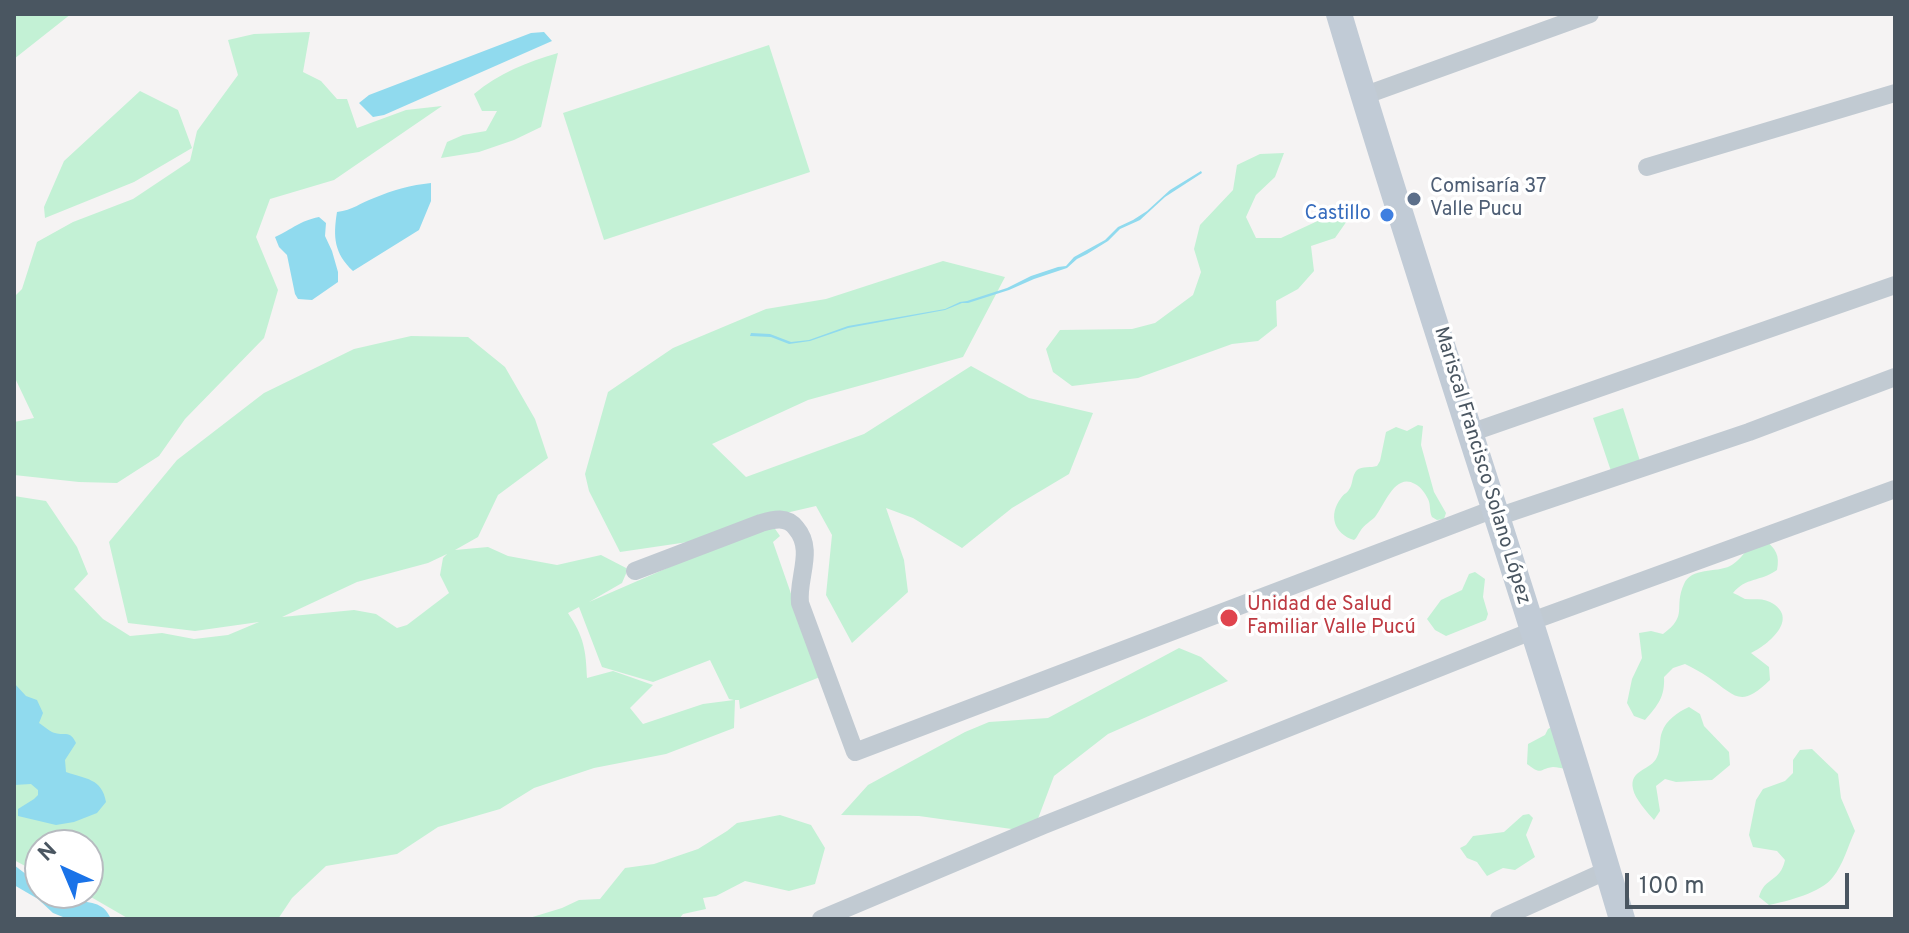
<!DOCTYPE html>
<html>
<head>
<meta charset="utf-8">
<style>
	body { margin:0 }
	#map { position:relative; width:1909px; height:933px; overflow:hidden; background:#f5f3f3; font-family:Overpass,sans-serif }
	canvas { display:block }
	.frame { position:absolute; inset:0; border:16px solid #4a5661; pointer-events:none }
	.north { position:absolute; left:24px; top:829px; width:80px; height:80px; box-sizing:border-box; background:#fff; border:2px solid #b7bbc0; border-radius:50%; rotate:316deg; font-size:22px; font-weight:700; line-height:32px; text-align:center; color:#4a5661 }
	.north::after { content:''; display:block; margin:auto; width:28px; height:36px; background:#1a73e8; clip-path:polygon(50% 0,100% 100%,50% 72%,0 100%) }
	.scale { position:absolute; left:1625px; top:873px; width:224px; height:36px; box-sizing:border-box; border:4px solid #4a5661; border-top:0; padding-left:10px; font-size:24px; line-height:28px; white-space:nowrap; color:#4a5661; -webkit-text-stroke:6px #fff; paint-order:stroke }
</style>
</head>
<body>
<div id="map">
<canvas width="1909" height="933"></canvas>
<div class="frame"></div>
<div class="north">N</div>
<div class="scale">100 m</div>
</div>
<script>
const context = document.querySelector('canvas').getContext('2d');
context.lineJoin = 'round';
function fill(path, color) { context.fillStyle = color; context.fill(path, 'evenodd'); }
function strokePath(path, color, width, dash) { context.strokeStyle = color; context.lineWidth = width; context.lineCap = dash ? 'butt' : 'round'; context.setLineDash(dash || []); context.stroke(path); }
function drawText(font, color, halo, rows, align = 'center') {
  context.font = font + ' Overpass,sans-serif'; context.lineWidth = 7; context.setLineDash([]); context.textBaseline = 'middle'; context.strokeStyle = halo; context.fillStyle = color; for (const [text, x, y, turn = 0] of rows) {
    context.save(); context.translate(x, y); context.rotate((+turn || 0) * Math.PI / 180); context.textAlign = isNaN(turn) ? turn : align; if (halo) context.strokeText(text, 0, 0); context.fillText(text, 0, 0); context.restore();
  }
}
fill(new Path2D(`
	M 14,14 L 71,14 L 14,59 Z
	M 310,32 L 303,72 L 321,81 L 337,99 L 347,99 L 357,128 L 406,110 L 442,106 L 334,180 L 270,199 L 256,237 L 278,290 L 264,338 L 185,419 L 159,456 L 117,483 L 79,482 L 14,475 L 14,422 L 34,418 L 14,376 L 14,297 L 22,289 L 37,242 L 73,222 L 133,199 L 190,161 L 197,131 L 238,75 L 228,40 L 254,34 Z
	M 769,45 L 810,172 L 604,240 L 563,113 Z
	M 558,53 L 541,127 L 514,140 L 479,152 L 441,158 L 447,142 L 463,135 L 486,131 L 497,111 L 482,111 L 474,94 C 499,73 527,62 558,53 Z
	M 140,91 L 178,110 L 192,148 L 134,182 L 45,218 L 44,207 L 64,161 Z
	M 1284,153 L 1275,177 L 1256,195 L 1246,217 L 1256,238 L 1281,238 L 1324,218 L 1349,218 L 1335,238 L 1311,246 L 1314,271 L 1298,289 L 1276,301 L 1277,326 L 1258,341 L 1232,344 L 1138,378 L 1072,386 L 1053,372 L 1046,349 L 1060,330 L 1132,329 L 1155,323 L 1193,295 L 1201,272 L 1194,249 L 1200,225 L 1233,190 L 1237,165 L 1260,154 Z
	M 943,261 L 1005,277 L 963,357 L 808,400 L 712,444 L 746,477 L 864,434 L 971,366 L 1029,398 L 1093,413 L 1069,474 L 1012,508 L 962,548 L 913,518 L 886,508 L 904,560 L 908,592 L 852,643 L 826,595 L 832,535 L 816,506 L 747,522 L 688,542 L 620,552 L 589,491 L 585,474 L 608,392 L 673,348 L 766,309 L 826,299 Z
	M 411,336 L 468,337 L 505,367 L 535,419 L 548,458 L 498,495 L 478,537 L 455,550 L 488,547 L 508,556 L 557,565 L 601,555 L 628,569 L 622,583 L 589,602 L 771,523 L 780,536 L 773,542 L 820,677 L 740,709 L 739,700 L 735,700 L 734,728 L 666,754 L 594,768 L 534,788 L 500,809 L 438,827 L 397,854 L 326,866 L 292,898 L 278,919 L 129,919 L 84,893 L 88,893 L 88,845 L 40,845 L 40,874 L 14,860 L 14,496 L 46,501 L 77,547 L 88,574 L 74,589 L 103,619 L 130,636 L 162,633 L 194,639 L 228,635 L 259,622 L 195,631 L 128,623 L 109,542 L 177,460 L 264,393 L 354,349 ZM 447,554 L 443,558 L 440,575 L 449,593 L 407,625 L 397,628 L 376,614 L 354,610 L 282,617 L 357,582 L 428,563 ZM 579,607 L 602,667 L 653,682 L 710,660 L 729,699 L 734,700 L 703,704 L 643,724 L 630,708 L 653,685 L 613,671 L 587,678 C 586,650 584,637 568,613 Z
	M 1623,408 L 1640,461 L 1611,471 L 1593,418 Z
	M 1418,425 L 1423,426 L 1421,445 L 1434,492 L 1446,513 L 1444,519 L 1437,520 L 1432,517 C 1429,511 1431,505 1428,499 C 1425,493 1421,487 1415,484 C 1395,472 1384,506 1375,517 C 1371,521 1364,525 1361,530 C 1358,534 1357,538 1354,540 C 1334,534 1328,515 1341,498 C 1345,492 1346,495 1350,488 C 1353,483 1352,475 1357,470 C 1362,466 1371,468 1377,466 L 1380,461 L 1386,432 L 1396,427 L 1407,431 Z
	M 1764,539 C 1776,549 1780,555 1777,570 C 1760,582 1746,577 1733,593 C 1736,594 1743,598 1745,599 C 1754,600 1762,598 1770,602 C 1801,618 1768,645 1751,653 L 1769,667 L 1770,680 C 1740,709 1736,696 1708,677 C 1701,672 1693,668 1685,664 L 1673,668 L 1664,677 C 1665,697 1658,705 1645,720 L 1634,716 L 1627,703 L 1632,679 L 1642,658 L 1639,633 L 1651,631 L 1663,634 C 1689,615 1673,608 1684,584 C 1691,567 1716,573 1730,566 C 1745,558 1745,545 1764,539 Z
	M 1475,572 L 1485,579 L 1483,597 L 1488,614 L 1486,620 L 1446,636 L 1435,630 L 1427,619 L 1441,600 L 1462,590 L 1469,574 Z
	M 1179,648 L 1201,657 L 1228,681 L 1108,734 L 1054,776 L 1033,832 L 919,816 L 841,815 L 868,785 L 965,732 L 989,722 L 1048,718 Z
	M 1689,707 L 1700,714 L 1704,726 L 1729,752 L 1730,765 L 1712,780 L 1676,782 L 1665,779 L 1656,786 L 1660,811 L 1654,820 C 1647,812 1635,799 1633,789 C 1629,769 1651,771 1657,757 C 1661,749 1659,739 1662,732 C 1666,720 1678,712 1689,707 Z
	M 1553,726 L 1565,769 C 1561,768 1557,767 1553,767 C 1538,769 1543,776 1527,764 L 1528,744 L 1545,735 L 1548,729 Z
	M 1812,749 L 1838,774 L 1841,798 L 1855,831 C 1848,846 1843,865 1833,877 C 1821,893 1788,901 1769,905 L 1759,897 C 1765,876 1780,883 1785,860 L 1777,851 L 1753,847 L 1749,835 L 1756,800 L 1763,789 L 1785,781 L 1793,773 L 1793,760 L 1800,750 Z
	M 1529,814 L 1533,818 L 1526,835 L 1535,857 L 1515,870 L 1503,868 L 1487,876 L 1477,862 L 1467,858 L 1460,848 L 1466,845 L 1473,836 L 1504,832 L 1523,815 Z
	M 780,815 L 811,825 L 825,848 L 815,884 L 789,891 L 745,881 L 716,896 L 703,898 L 706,909 L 683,914 L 679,919 L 526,919 L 562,908 L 579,900 L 600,899 L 625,868 L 654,864 L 698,849 L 727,831 L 737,823 Z`), '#c3f1d5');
fill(new Path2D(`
	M 544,32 L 552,41 L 384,115 L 373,117 L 359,103 L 369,95 L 531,33 Z
	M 1201,171 L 1202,173 L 1165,197 L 1140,220 L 1120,229 L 1108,241 L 1087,254 L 1077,259 L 1067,268 L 1034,279 L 1009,290 L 968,303 L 962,303 L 945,310 L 848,328 L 810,341 L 789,344 L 771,337 L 750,336 L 751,333 L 770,334 L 791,342 L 809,340 L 848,326 L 945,309 L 960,302 L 967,301 L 1007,288 L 1031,276 L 1058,267 L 1066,266 L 1074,257 L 1105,240 L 1118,227 L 1133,220 L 1147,211 L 1170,190 Z
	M 431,183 L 431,201 L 419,230 L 353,271 C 334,253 333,237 337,212 C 353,210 360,203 374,198 C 393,190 411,185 431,183 Z
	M 319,217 L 326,223 L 325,236 L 332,251 L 338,272 L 338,282 L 312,300 L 298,299 L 295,294 L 287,255 L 279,247 L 275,237 C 293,229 299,221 319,217 Z
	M 14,683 L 26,696 L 37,700 L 43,713 L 39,723 C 44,726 50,732 55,733 C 66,736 70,730 76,743 L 65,760 L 66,772 C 85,779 102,778 106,802 L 97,813 L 74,822 L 56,825 L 18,816 L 18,809 L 34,799 L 38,795 L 38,790 L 31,784 L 14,785 Z
	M 14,865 L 40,885 L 40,893 C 46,893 54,892 60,894 C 64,895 68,898 72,899 C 89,904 103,900 111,919 L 68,919 L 53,913 L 38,899 L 14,885 Z`), '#90daee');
strokePath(new Path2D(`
	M 1363,96 L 1590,14
	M 1647,167 L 1895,93
	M 1470,433 L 1895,285
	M 1497,517 L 1749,432 L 1895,377
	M 635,571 L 761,523 C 774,519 787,516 796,528 C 815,550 797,578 800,603 L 855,752 L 1494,509
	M 1529,622 L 1895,489
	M 821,919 L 1044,825 L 1532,631
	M 1499,919 L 1608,870`), '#c1cad2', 18);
strokePath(new Path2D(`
	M 1339,14 C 1429,317 1533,616 1622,919`), '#c1cbd6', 26);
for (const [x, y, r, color] of [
	[1414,199,8,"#5c6f8a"],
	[1387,215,8,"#3f7fe0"],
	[1229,618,10,"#e0444e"]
]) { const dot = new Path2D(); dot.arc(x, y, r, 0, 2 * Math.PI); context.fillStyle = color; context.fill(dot); strokePath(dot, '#fff', 3); }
drawText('20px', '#4e5e75', '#fff', [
	["Comisaría 37",1430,188],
	["Valle Pucu",1430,211]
], 'left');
drawText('20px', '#366cbe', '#fff', [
	["Castillo",1371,215]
], 'right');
drawText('20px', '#4a5661', '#fff', [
	["Mariscal Francisco Solano López",1481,466,73]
]);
drawText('20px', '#be3a42', '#fff', [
	["Unidad de Salud",1247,606],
	["Familiar Valle Pucú",1247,629]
], 'left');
</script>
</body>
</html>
